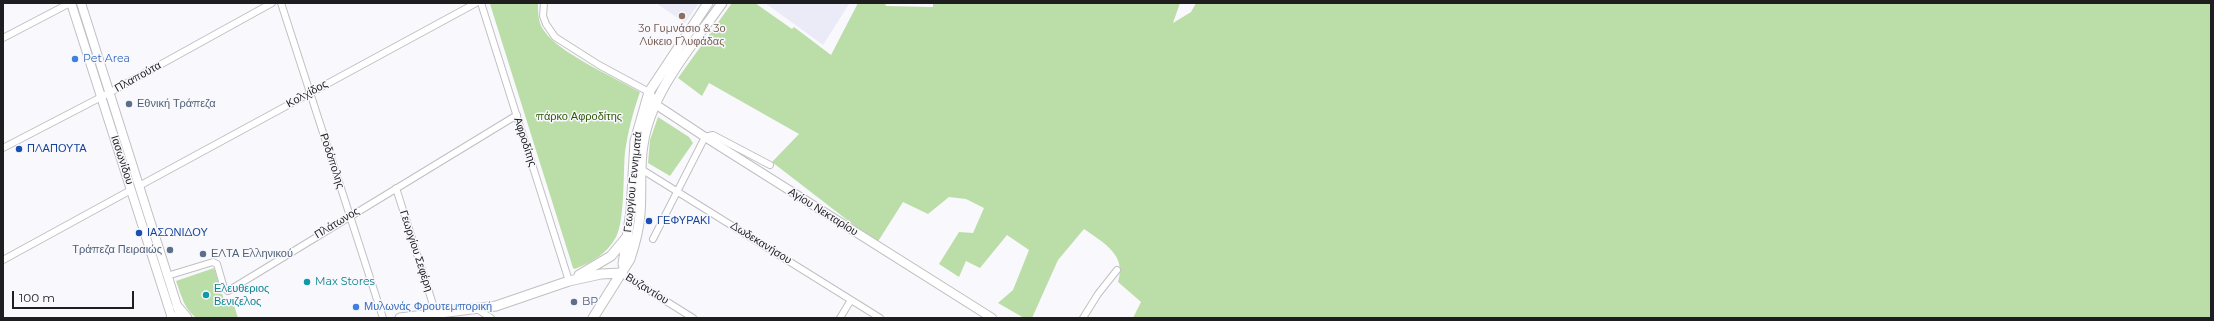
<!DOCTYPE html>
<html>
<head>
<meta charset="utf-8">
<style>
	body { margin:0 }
	#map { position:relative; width:2214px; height:321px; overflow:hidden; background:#f9f9fd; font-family:Montserrat,sans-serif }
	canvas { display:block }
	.frame { position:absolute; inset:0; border:4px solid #1e1e20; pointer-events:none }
	.scale { position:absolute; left:12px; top:291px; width:122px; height:18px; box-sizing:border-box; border:2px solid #1e1e20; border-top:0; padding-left:5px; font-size:12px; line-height:14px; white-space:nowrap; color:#1e1e20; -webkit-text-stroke:3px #f9f9fd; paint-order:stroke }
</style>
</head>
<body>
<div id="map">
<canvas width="2214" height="321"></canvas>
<div class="frame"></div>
<div class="scale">100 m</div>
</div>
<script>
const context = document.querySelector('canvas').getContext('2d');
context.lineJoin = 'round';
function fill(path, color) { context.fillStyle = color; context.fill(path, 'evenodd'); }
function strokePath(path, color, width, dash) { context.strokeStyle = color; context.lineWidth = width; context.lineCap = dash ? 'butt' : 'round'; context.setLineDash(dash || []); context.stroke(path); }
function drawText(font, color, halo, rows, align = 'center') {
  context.font = font + ' Montserrat,sans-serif'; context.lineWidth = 3; context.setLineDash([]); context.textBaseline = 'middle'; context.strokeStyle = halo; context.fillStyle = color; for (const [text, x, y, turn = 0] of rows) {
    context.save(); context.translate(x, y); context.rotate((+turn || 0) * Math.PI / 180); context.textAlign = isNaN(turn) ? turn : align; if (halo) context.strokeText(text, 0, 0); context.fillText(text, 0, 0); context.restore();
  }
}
fill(new Path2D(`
	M 656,3 L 699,3 L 685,23 Z
	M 765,3 L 848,3 L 849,4 L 823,45 Z`), '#ebebf7');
fill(new Path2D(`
	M 538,3 C 538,13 538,24 545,32 C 558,52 617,79 640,92 C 633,112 628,131 625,152 C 623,173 625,220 616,237 C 607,254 592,262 575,269 L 573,268 L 490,4 Z
	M 732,3 L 755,3 L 792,29 L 794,27 L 831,55 L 858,3 L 885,3 L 886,6 L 933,7 L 933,3 L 1180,3 L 1173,23 L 1191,12 L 1196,3 L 2211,3 L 2211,318 L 1133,318 L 1141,302 L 1118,282 C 1127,255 1104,243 1084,229 L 1058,260 L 1032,318 L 1024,318 L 998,303 L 1013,290 L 1029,250 L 1007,235 L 980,268 L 966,261 L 959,277 L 939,264 L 959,232 L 973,233 L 984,208 L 966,199 L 949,197 L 928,214 L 903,202 L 877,243 L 772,162 L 799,134 L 709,83 L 702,96 L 678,78 Z
	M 658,117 L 689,137 L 693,143 L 670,176 L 648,163 L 650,140 Z
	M 214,268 L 225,303 L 233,302 L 238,318 L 197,318 C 184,310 181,294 176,281 Z`), '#bbdda8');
const minor = new Path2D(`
	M 281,3 L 383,318
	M 481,3 L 569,281
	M 544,3 L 543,16 L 546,24 L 555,37 L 599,65 L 649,92
	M 3,38 L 70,3
	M 3,148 L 109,93 L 272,3
	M 641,169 L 880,318
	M 139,186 L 476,3
	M 396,188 L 436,314
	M 653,239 L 705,137 L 713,135 L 770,165
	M 3,260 L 131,190
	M 621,273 L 693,318
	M 167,276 L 213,262 L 217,264 L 224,288 L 228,291 L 517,115
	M 477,309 L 491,318
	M 840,318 L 851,300
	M 1083,318 L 1098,294 L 1117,270`);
const tertiary = new Path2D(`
	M 71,3 L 172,318
	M 81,3 L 181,318
	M 649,92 L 655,104 L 705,137 L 992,318`);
const secondary = new Path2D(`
	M 623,264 L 631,211 L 635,141 L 649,92 L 708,3
	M 579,275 L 611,256 L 626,238
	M 177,306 L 187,318
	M 171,318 L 172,316
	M 400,318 L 496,306 L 569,281 L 601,274 L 621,273
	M 593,318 L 630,259 C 635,244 639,229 640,214 C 642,191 639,168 643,145 C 651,91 692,46 722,3`);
strokePath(minor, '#c0c0c4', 8);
strokePath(tertiary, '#c0c0c4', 10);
strokePath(secondary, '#c0c0c4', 11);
strokePath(minor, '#fff', 6);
strokePath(tertiary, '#fff', 8);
strokePath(secondary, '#fff', 9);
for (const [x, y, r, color] of [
	[682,16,4,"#8d6e63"],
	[75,59,4,"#3f7fe0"],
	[129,104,4,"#5c6f8a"],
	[19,149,4,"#1a4fb4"],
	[649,221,4,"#1a4fb4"],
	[139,233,4,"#1a4fb4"],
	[170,250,4,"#5c6f8a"],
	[203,254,4,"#5c6f8a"],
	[307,282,4,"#0f9aa8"],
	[206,295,4,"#0f9aa8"],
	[574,302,4,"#5c6f8a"],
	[356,307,4,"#3f7fe0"]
]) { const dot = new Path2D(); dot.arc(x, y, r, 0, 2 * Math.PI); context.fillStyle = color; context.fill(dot); strokePath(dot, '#f9f9fd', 1.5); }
drawText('11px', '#785e54', '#f9f9fd', [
	["3ο Γυμνάσιο & 3ο",682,29],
	["Λύκειο Γλυφάδας",682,42]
]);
drawText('11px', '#366cbe', '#f9f9fd', [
	["Pet Area",83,59],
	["Μυλωνάς Φρουτεμπορική",364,307]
], 'left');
drawText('11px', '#1e1e20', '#f9f9fd', [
	["Πλαπούτα",138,77,-29],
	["Κολχίδος",307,94,-29],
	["Αφροδίτης",525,142,72],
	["Ιασωνίδου",122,160,72],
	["Ροδόπολης",332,161,72],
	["Γεωργίου Γεννηματά",633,182,-84],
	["Αγίου Νεκταρίου",823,212,32],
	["Πλάτωνος",337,223,-31],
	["Δωδεκανήσου",761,243,32],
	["Γεωργίου Σεφέρη",416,251,72],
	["Βυζαντίου",647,289,32]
]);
drawText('11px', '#4e5e75', '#f9f9fd', [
	["Εθνική Τράπεζα",137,104],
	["Τράπεζα Πειραιώς",162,250,"right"],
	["ΕΛΤΑ Ελληνικού",211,254],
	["BP",582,302]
], 'left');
drawText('11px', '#2e5907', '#f9f9fd', [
	["πάρκο Αφροδίτης",579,117]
]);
drawText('11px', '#164399', '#f9f9fd', [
	["ΠΛΑΠΟΥΤΑ",27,149],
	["ΓΕΦΥΡΑΚΙ",657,221],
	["ΙΑΣΩΝΙΔΟΥ",147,233]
], 'left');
drawText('11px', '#0d838f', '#f9f9fd', [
	["Max Stores",315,282],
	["Ελευθεριος",214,289],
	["Βενιζελος",214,302]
], 'left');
</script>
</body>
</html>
